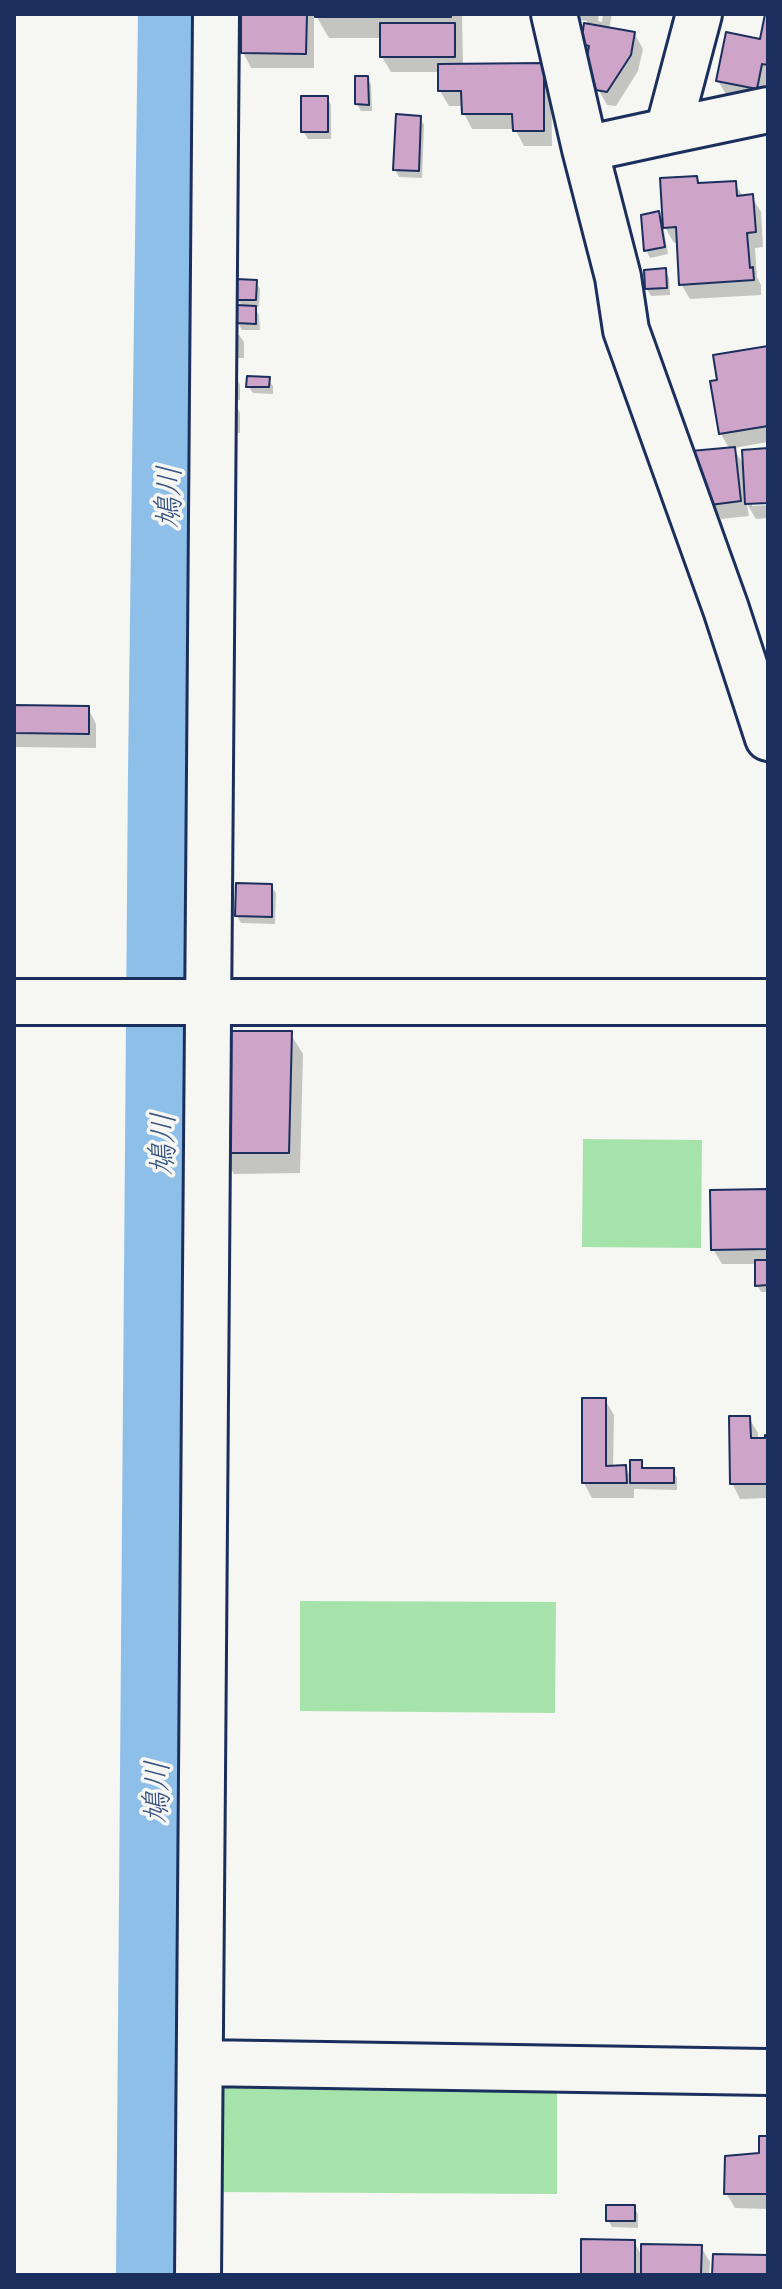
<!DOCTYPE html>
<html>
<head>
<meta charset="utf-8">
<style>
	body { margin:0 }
	#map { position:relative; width:782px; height:2289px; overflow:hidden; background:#f6f6f2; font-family:Itim,sans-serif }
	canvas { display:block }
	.frame { position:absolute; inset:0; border:16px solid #1b2f5e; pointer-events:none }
</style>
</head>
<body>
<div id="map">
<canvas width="782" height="2289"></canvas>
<div class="frame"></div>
</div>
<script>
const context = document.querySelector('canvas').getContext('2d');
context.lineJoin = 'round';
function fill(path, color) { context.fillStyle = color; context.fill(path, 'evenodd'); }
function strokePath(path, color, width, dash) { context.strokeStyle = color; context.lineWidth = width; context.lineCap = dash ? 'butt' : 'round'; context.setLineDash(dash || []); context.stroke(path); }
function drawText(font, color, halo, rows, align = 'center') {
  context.font = font + ' Itim,"Klee One",sans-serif'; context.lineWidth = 7; context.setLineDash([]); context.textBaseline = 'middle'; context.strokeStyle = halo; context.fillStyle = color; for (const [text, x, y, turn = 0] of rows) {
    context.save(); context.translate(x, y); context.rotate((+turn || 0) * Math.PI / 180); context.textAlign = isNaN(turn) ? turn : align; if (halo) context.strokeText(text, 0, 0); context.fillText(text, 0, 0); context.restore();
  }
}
fill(new Path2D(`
	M 583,1139 L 702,1140 L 701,1248 L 582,1247 Z
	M 300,1601 L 556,1602 L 555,1713 L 300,1711 Z
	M 214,2079 L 557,2081 L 557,2194 L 214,2192 Z`), '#a5e3aa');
fill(new Path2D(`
	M 243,14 L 314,14 L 314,68 L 251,68 L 243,52 Z
	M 315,14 L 462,14 L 463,66 L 542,65 L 551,80 L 552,146 L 524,146 L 515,129 L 472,129 L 464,113 L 464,106 L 449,106 L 440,91 L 440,72 L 391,72 L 382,57 L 382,38 L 329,38 Z
	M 577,14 L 599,14 L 598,21 L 602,22 L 603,14 L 612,14 L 609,29 L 634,33 L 643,49 L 638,71 L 616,106 L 607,105 L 598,89 L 589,55 L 583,44 L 587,21 L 580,20 Z
	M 768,16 L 768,118 L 736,111 L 718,81 L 762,41 Z
	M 367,78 L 371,85 L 372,111 L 361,111 L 357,104 Z
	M 327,98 L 331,105 L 331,139 L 308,139 L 303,131 Z
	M 420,117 L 424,125 L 422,178 L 399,177 L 395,169 Z
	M 696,178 L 700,185 L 735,183 L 743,197 L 752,197 L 761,212 L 763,247 L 755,248 L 757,277 L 761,285 L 761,295 L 690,299 L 681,284 L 679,242 L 674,243 L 663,224 L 668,254 L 650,258 L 646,250 L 658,214 L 665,226 Z
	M 665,270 L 669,278 L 670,295 L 651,296 L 647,289 Z
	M 256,282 L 260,289 L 259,307 L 255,307 L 259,315 L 260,330 L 242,330 L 238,323 L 243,307 L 238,300 Z
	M 228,335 L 239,335 L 244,342 L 244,358 L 232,358 Z
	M 768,348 L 768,442 L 734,448 L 745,468 L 768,450 L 768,501 L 752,502 L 752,506 L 768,505 L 768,518 L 756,519 L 747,504 L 749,516 L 721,519 L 712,504 L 730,450 L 721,434 L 712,383 L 719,381 Z
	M 228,377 L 236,377 L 240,385 L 240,400 L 233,400 Z
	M 268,379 L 273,386 L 273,394 L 253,393 L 248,386 Z
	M 236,405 L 240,413 L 240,433 L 229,433 L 225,406 Z
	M 14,707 L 88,708 L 96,724 L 96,748 L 14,747 Z
	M 271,886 L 276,893 L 275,924 L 241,923 L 237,916 Z
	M 290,1033 L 303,1054 L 300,1173 L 234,1174 L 221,1153 Z
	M 768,1191 L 768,1292 L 761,1292 L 757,1285 L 757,1264 L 722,1264 L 713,1249 Z
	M 605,1400 L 614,1415 L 613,1468 L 625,1467 L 632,1478 L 641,1462 L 645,1470 L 673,1470 L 677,1478 L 677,1490 L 634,1489 L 634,1498 L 592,1498 L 584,1483 Z
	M 749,1418 L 758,1433 L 758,1440 L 768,1439 L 768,1498 L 740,1499 L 732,1483 Z
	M 768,2138 L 768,2209 L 735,2208 L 726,2193 L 761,2155 Z
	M 634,2207 L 638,2214 L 638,2228 L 612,2227 L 608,2220 Z
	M 634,2242 L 643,2258 L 701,2247 L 710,2262 L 709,2275 L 583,2275 Z`), '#0003');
strokePath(new Path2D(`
	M 154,2275 L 166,772 L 176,14`), '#8dbfe9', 76);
const building = new Path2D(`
	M 241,14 L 307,14 L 306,54 L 241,53 Z
	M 315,14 L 451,14 L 451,17 L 315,17 Z
	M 765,14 L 768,14 L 768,65 L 762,64 L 757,89 L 716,81 L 726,32 L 760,39 Z
	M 380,23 L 455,23 L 455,57 L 380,57 Z
	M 584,23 L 635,32 L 631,55 L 607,92 L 596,90 L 587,57 L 589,46 L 581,44 Z
	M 544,63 L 544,131 L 513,131 L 512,114 L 462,114 L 461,91 L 438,91 L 438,64 Z
	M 355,76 L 368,76 L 369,105 L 355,104 Z
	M 301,96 L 328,96 L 328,132 L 301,132 Z
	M 396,114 L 421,116 L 419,171 L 393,170 Z
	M 697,176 L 698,183 L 736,181 L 737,196 L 753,194 L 756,232 L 747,233 L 750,268 L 753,267 L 754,280 L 679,285 L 676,227 L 663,228 L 660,178 Z
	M 659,211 L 665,247 L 644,251 L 641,215 Z
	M 666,268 L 667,288 L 645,289 L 644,270 Z
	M 236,279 L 257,280 L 256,300 L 236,300 Z
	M 236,305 L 256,306 L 256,324 L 236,323 Z
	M 768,346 L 768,426 L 719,434 L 710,381 L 717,380 L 713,355 Z
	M 247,376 L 270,377 L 269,387 L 246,387 Z
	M 735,447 L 741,501 L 710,505 L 691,451 Z
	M 768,448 L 768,503 L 745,504 L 742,450 Z
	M 14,705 L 89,706 L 89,734 L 14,733 Z
	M 236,883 L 272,884 L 272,917 L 235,916 Z
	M 221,1031 L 292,1031 L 289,1153 L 219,1153 Z
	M 768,1189 L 768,1249 L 711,1250 L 710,1190 Z
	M 755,1260 L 768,1260 L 768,1285 L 755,1286 Z
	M 582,1398 L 606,1398 L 606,1466 L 626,1465 L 627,1483 L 582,1483 Z
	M 729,1416 L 750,1416 L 751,1438 L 765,1438 L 765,1435 L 768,1435 L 768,1484 L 730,1484 Z
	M 630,1460 L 642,1460 L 642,1468 L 674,1468 L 674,1483 L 630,1483 Z
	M 759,2136 L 768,2136 L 768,2194 L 724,2194 L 725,2156 L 759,2153 Z
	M 606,2205 L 635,2205 L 635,2221 L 606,2221 Z
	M 581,2239 L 635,2240 L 635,2275 L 581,2275 Z
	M 641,2244 L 702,2245 L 701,2275 L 641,2275 Z
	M 713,2254 L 768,2255 L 768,2275 L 712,2275 Z`);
fill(building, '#cfa4c9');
strokePath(building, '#1b2f5e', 2);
const minor = new Path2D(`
	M 554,14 L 585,149 L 618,277 L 626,330 L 726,609 L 768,738
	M 668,131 L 768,110
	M 585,149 L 668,131 L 699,14
	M 14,1002 L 768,1002
	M 200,2063 L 768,2072
	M 198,2275 L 216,14`);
strokePath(minor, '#1b2f5e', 50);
strokePath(minor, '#f6f6f2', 44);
drawText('italic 32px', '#385381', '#f6f6f2', [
	["鳩川",171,497,-89],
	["鳩川",165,1144,-89],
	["鳩川",159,1792,-89]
]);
</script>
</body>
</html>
